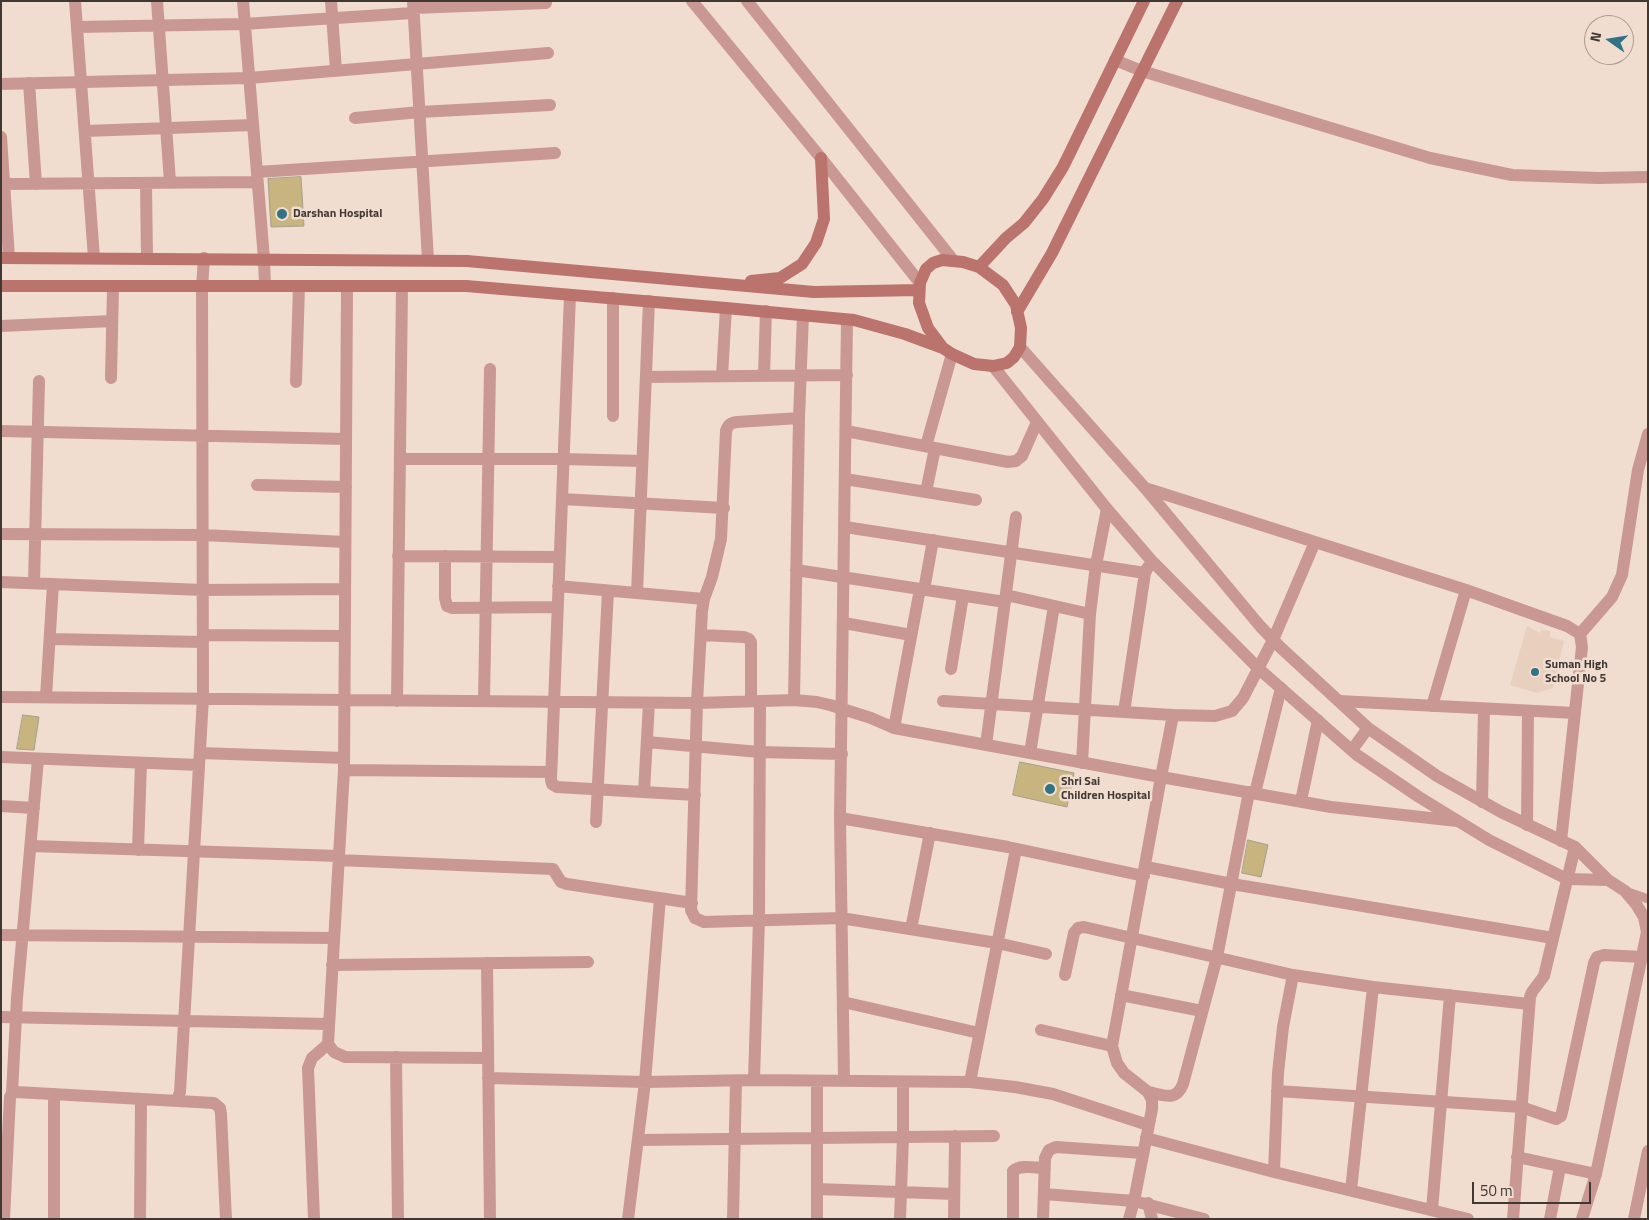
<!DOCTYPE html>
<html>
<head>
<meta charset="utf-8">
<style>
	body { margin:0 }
	#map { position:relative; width:1649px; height:1220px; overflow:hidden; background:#f0ddd0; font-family:"Titillium Web",sans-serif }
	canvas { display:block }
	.frame { position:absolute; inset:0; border:2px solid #403833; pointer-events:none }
	.north { position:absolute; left:1584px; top:15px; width:50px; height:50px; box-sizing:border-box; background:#f0ddd0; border:1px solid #aa9b91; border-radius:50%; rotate:283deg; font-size:14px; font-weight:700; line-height:20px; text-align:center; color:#403833 }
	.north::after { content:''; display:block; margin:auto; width:18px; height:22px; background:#327286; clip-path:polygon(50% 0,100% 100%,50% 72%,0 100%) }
	.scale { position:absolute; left:1472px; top:1182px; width:119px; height:22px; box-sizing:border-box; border:2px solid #403833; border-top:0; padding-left:6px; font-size:15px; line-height:18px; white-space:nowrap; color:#403833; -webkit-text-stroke:4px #f0ddd0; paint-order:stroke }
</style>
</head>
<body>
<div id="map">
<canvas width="1649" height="1220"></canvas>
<div class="frame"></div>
<div class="north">N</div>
<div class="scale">50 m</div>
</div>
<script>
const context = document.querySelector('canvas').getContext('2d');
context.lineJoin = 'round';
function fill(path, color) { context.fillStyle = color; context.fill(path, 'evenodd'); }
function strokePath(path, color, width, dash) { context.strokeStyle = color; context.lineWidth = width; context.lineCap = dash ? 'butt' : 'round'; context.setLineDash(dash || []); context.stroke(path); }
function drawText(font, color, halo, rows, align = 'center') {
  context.font = font + ' "Titillium Web",sans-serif'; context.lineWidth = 5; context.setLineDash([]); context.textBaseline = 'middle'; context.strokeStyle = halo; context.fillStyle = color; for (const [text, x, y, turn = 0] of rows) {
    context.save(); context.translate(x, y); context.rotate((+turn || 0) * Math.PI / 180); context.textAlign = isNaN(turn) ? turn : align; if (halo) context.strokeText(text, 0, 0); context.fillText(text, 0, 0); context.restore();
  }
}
fill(new Path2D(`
	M 1527,626 L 1540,633 L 1541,630 L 1550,631 L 1550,637 L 1564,641 L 1553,688 L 1537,693 L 1510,685 Z`), '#e9d0be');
const building = new Path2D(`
	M 301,177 L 304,226 L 271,227 L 268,179 Z
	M 23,715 L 39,717 L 34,750 L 17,749 Z
	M 1020,762 L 1074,773 L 1067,807 L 1013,795 Z
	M 1248,840 L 1268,845 L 1261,877 L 1242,873 Z`);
fill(building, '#c8b47f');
strokePath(building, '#a59e8c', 1);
strokePath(new Path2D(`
	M 1628,892 L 1648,899`), '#c99893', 9);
strokePath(new Path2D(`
	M 75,1 L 94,258
	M 157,1 L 170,182
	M 243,1 L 264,259 L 265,286
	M 331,1 L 336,70
	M 413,1 L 428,260
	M 413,8 L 546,3
	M 77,27 L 244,24 L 413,13
	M 1115,60 L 1142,71 L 1430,158 L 1512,175 L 1598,178 L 1648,177
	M 29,83 L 36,184
	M 1,84 L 249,78 L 548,53
	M 355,118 L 420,112 L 550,105
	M 85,131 L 253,125
	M 1,137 L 9,258
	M 257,172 L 555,153
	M 146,183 L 147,258
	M 1,184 L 257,182
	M 347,286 L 344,770 L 328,1044 L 334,1052 L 345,1057 L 488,1058
	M 570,295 L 551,780 L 552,784 L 557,787 L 695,795
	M 1,326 L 112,321
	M 722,376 L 726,308
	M 764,376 L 766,311
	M 646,377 L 847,375
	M 111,378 L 113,287
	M 296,382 L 299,286
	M 613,416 L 613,298
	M 799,418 L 737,422 C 730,423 728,425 726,431 L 721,539 L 712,577 L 704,599 L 702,611 L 697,703 L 691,910 L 695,918 L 704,922 L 841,918 L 997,943 L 1046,954
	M 1,431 L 346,439
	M 846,431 L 1008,462 L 1016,461 L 1022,456 L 1037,422
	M 926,446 L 952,354
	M 400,459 L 563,459 L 642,461
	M 845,479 L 976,500
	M 257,485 L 346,487
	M 1145,488 L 1466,590 L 1567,626 L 1580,634 L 1582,647 L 1561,841
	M 926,492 L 935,448
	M 562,499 L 724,508
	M 845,527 L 1145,573
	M 1,534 L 203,535 L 345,542
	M 398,556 L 559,557
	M 445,556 L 445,598 L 447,606 L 452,608 L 558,607
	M 796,570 L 1005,602
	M 1,582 L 203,590 L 345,589
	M 34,583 L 39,381
	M 558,586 L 704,599
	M 924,590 L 933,540
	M 637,593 L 649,301
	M 1006,595 L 1090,614
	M 844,623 L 911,635
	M 1580,634 L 1612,597 L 1622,575 L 1638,470 L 1648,434
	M 203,635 L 345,636
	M 701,635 L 744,637 L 749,639 L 751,642 L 751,701
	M 50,639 L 203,642
	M 951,669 L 963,596
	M 1,697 L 697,703 L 794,700 L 817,702 L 830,705 L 871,718 L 894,728 L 1161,777 L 1173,715 L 1215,716 L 1232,711 L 1243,698 L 1273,640 L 1315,542
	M 46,697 L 53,584
	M 794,700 L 799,418 L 803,315
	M 397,701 L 402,286
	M 484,701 L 490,369
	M 943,701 L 1173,715
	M 1339,701 L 1575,713
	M 1432,706 L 1466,590
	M 1124,712 L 1145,573 L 1148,567
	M 894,728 L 920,589
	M 647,742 L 759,752 L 842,754
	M 986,745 L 1016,517
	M 200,753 L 344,758
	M 1030,753 L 1054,606
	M 1,757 L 199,765
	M 1082,763 L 1090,614 L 1096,565 L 1107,509
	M 344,770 L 551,772
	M 644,792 L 649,703
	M 1255,793 L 1281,688
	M 1301,801 L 1318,720
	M 1482,802 L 1484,709
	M 1,806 L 34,808
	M 840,818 L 1008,847 L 1144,876
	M 596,822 L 608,591
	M 1527,825 L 1528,711
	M 31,846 L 339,856
	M 138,850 L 141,763
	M 338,860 L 553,869 L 561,882 L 567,884 L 692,903
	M 1146,867 L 1232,884 L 1553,938
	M 911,929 L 930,833
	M 1,935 L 334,938
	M 487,963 L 490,1219
	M 332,965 L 588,962
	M 1065,975 L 1074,933 L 1078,928 L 1084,927 L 1293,975 L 1373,987 L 1529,1004
	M 1121,995 L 1202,1011
	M 843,1002 L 979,1033
	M 1,1017 L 328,1024
	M 1041,1030 L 1112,1046
	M 396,1057 L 398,1219
	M 488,1078 L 645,1082 L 754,1080 L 970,1082 L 1015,1087 L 1053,1094 L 1148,1125
	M 754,1080 L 759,919 L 760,701
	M 844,1081 L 840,818 L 847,320
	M 970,1082 L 1016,849
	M 1277,1091 L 1521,1107 L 1556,1119 L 1561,1116 L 1563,1108 L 1594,963 L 1597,957 L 1604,955 L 1642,957
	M 1148,1092 C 1164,1095 1176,1102 1183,1084 L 1217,957 L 1249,792
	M 12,1093 L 17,998 L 38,759
	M 54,1094 L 54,1219
	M 177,1100 L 180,1092 L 203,698 L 202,287 L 204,258
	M 1146,1138 L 1274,1172 L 1468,1219
	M 638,1140 L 994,1136
	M 1517,1157 L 1596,1174
	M 1274,1172 L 1278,1073 L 1283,1027 L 1293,975
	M 817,1189 L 954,1194
	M 1351,1190 L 1373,987
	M 1044,1194 L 1134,1201 L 1204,1219
	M 1148,1203 L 1152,1219
	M 1432,1210 L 1450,995
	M 4,1219 L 10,1097 L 12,1093 L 16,1092 L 214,1103 L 220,1108 L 221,1114 L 226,1219
	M 140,1219 L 141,1100
	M 314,1219 L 308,1068 L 312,1058 L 328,1044
	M 628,1219 L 645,1082 L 660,898
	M 733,1219 L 736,1081
	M 817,1219 L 817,1081
	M 900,1219 L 903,1137 L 903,1082
	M 954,1219 L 955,1136
	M 1013,1219 L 1013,1171 C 1021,1164 1035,1168 1045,1168
	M 1043,1219 L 1045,1158 L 1049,1150 L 1056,1147 L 1143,1153
	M 1129,1219 L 1134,1201 L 1152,1109 L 1152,1100 L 1148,1092 L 1124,1073 L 1117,1063 L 1112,1046 L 1161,777 L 1331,807 L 1457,821
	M 1513,1219 L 1530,997 L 1532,992 L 1544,976 L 1575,847
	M 1550,1219 L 1560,1167
	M 1634,1219 L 1648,1151`), '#c99893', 12);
strokePath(new Path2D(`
	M 692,1 L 821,158 L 920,283
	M 747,1 L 953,260
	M 1020,347 L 1145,488 L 1260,626 L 1280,647 L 1368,728 L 1437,776 L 1501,812 L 1575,847 L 1608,880 L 1625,891 L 1636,904 L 1644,917 L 1647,932 L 1596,1174 L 1582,1219
	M 993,366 L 1107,509 L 1151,560 L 1259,669 L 1357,755 L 1419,797 L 1489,840 L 1567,879 L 1608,880
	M 1352,750 L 1368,728`), '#c99893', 12);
strokePath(new Path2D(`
	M 1,258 L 467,261 L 814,292 L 919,290
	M 979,267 L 1006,238 L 1024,223 L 1043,199 L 1063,167 L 1144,1
	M 751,281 L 780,278 L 802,264 L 816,243 L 824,219 L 821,158
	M 1,286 L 466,286 L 726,308 L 854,320 L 905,334 L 943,348 L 952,354 L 974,364 L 993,366 L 1007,363 L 1014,357 L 1020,347 L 1021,328 L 1016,305 L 1003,285 L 979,267 L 963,262 L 942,260 L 933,263 L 926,269 L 920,283 L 919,303 L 928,328 L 943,348
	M 1017,312 L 1052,253 L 1177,1`), '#ba736d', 12);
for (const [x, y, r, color] of [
	[282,214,6,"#327286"],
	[1535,672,5,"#327286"],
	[1050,789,6,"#327286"]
]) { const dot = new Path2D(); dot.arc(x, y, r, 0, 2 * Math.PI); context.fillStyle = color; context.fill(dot); strokePath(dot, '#f0ddd0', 2); }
drawText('bold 12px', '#403833', '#f0ddd0', [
	["Darshan Hospital",293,214],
	["Suman High",1545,665],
	["School No 5",1545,679],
	["Shri Sai",1061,782],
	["Children Hospital",1061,796]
], 'left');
</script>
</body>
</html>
